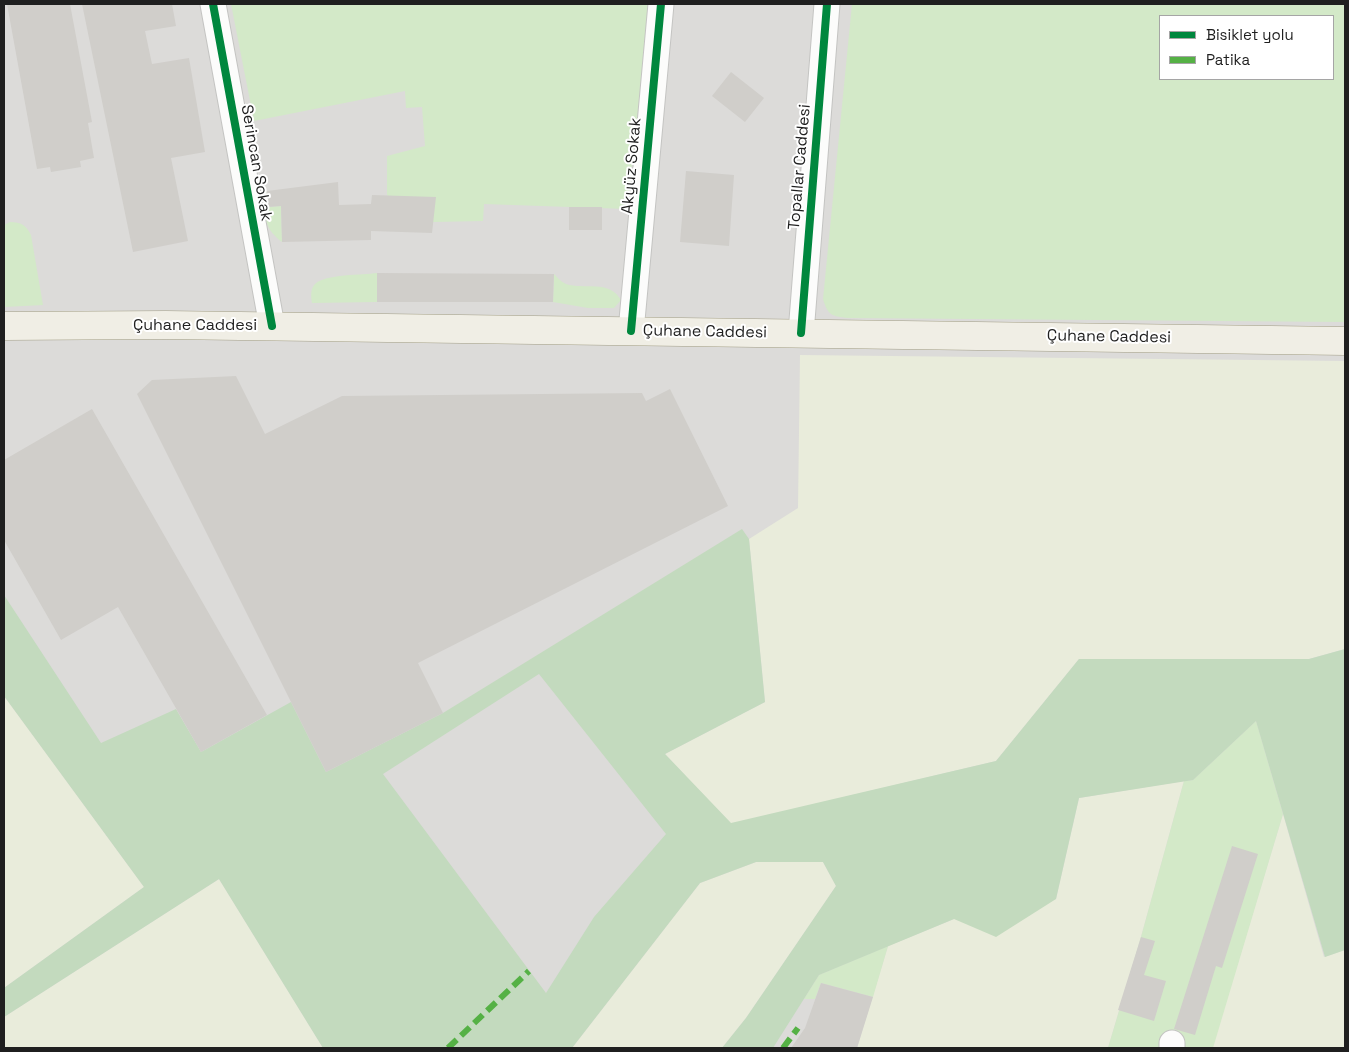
<!DOCTYPE html>
<html>
<head>
<meta charset="utf-8">
<style>
	body { margin:0 }
	#map { position:relative; width:1349px; height:1052px; overflow:hidden; background:#edece7; font-family:"Space Grotesk",sans-serif }
	canvas { display:block }
	.frame { position:absolute; inset:0; border:5px solid #1f1f1f; pointer-events:none }
	.legend { position:absolute; left:1159px; top:15px; width:175px; height:65px; box-sizing:border-box; background:#fff; border:1px solid #a5a5a5; margin:0; padding:6px 9px; list-style:none; font-size:15px; color:#1f1f1f }
	.legend li { display:flex; align-items:center; gap:10px; height:25px }
	.legend b { width:25px; border:1px solid #a5a5a5 }
</style>
</head>
<body>
<div id="map">
<canvas width="1349" height="1052"></canvas>
<div class="frame"></div>
<ul class="legend">
<li><b style="height:6px;background:#00873e"></b>Bisiklet yolu</li>
<li><b style="height:6px;background:#55b145"></b>Patika</li>
</ul>
</div>
<script>
const context = document.querySelector('canvas').getContext('2d');
context.lineJoin = 'round';
function fill(path, color) { context.fillStyle = color; context.fill(path, 'evenodd'); }
function strokePath(path, color, width, dash) { context.strokeStyle = color; context.lineWidth = width; context.lineCap = dash ? 'butt' : 'round'; context.setLineDash(dash || []); context.stroke(path); }
function drawText(font, color, halo, rows, align = 'center') {
  context.font = font + ' "Space Grotesk",sans-serif'; context.lineWidth = 4; context.setLineDash([]); context.textBaseline = 'middle'; context.strokeStyle = halo; context.fillStyle = color; for (const [text, x, y, turn = 0] of rows) {
    context.save(); context.translate(x, y); context.rotate((+turn || 0) * Math.PI / 180); context.textAlign = isNaN(turn) ? turn : align; if (halo) context.strokeText(text, 0, 0); context.fillText(text, 0, 0); context.restore();
  }
}
fill(new Path2D(`
	M 4,4 L 1345,4 L 1345,1048 L 4,1048 ZM 1160,16 L 1333,16 L 1333,79 L 1160,79 Z`), '#dcdbd9');
fill(new Path2D(`
	M 800,355 L 1345,361 L 1345,649 L 1309,659 L 1079,659 L 996,761 L 731,824 L 665,754 L 765,702 L 749,539 L 798,508 Z
	M 4,696 L 144,887 L 4,988 Z
	M 1184,781 L 1141,937 L 1108,1048 L 857,1048 L 888,946 L 954,919 L 1056,899 L 1079,798 Z
	M 1283,814 L 1324,957 L 1345,950 L 1345,1048 L 1212,1048 Z
	M 756,862 L 823,862 L 836,886 L 746,1018 L 722,1048 L 572,1048 L 700,883 Z
	M 219,879 L 323,1048 L 4,1048 L 4,1017 Z`), '#e9ecdb');
fill(new Path2D(`
	M 231,4 L 650,4 L 627,209 L 484,204 L 483,221 L 433,222 L 387,195 L 387,156 L 425,146 L 422,107 L 406,108 L 405,91 L 254,121 Z
	M 852,4 L 1345,4 L 1345,322 L 848,318 C 832,316 828,316 823,299 ZM 1333,16 L 1333,79 L 1160,79 L 1160,16 Z
	M 267,191 L 268,207 L 281,206 L 282,242 C 262,227 263,212 267,191 Z
	M 10,222 C 21,222 26,225 31,235 L 43,305 L 4,307 L 4,225 Z
	M 377,273 L 377,302 L 312,303 C 311,297 310,289 315,284 C 325,274 363,275 377,273 Z
	M 554,274 C 557,277 561,282 566,284 C 584,290 609,279 621,300 L 614,308 L 588,308 L 553,302 Z
	M 1256,721 L 1283,814 L 1213,1048 L 1108,1048 L 1141,937 L 1184,781 L 1193,780 Z
	M 888,946 L 873,997 L 821,983 L 815,999 L 804,999 L 819,975 Z`), '#d3e9c8');
fill(new Path2D(`
	M 742,529 L 749,539 L 765,702 L 665,754 L 731,823 L 996,761 L 1079,659 L 1309,659 L 1345,649 L 1345,950 L 1325,957 L 1256,721 L 1193,780 L 1079,798 L 1056,899 L 996,937 L 954,919 L 819,975 L 773,1048 L 722,1048 L 746,1018 L 836,886 L 823,862 L 756,862 L 700,883 L 572,1048 L 323,1048 L 219,879 L 4,1017 L 4,988 L 144,887 L 4,696 L 4,595 L 101,743 L 176,709 L 201,752 L 291,702 L 326,772 L 443,713 ZM 539,674 L 666,834 L 594,917 L 546,993 L 383,774 Z`), '#c3dabe');
fill(new Path2D(`
	M 7,4 L 70,4 L 92,122 L 88,123 L 94,158 L 80,161 L 81,167 L 51,172 L 50,167 L 37,169 Z
	M 82,4 L 172,4 L 176,26 L 145,31 L 152,64 L 189,58 L 205,152 L 171,158 L 188,241 L 133,252 Z
	M 731,72 L 764,98 L 745,122 L 712,96 Z
	M 686,171 L 734,175 L 729,246 L 680,242 Z
	M 338,182 L 339,205 L 371,204 L 372,195 L 436,197 L 432,233 L 371,231 L 371,240 L 282,242 L 281,206 L 268,207 L 267,191 Z
	M 569,207 L 602,207 L 602,230 L 569,230 Z
	M 377,273 L 554,274 L 553,302 L 377,302 Z
	M 236,376 L 265,434 L 342,396 L 642,393 L 646,401 L 670,389 L 728,506 L 418,663 L 443,713 L 326,772 L 137,394 L 152,380 Z
	M 92,409 L 267,715 L 201,752 L 118,607 L 61,640 L 4,540 L 4,460 Z
	M 1232,846 L 1258,854 L 1222,968 L 1216,966 L 1195,1035 L 1174,1029 Z
	M 1141,937 L 1155,941 L 1144,975 L 1166,981 L 1154,1021 L 1118,1010 Z
	M 821,983 L 873,997 L 857,1048 L 791,1048 L 805,1028 Z`), '#d0ceca');
const minor = new Path2D(`
	M 213,4 L 272,326
	M 631,331 L 661,4
	M 801,333 L 827,4
	M 1172,1048 L 1172,1043`);
const major = new Path2D(`
	M 4,326 L 166,325 L 1345,341`);
strokePath(minor, '#c4c4c2', 27);
strokePath(major, '#a29e85', 29);
strokePath(minor, '#fcfcfb', 25);
strokePath(major, '#f0eee5', 28);
strokePath(new Path2D(`
	M 448,1048 L 529,971
	M 783,1048 L 798,1028`), '#55b145', 6, [12, 6]);
strokePath(new Path2D(`
	M 213,4 L 272,326
	M 631,331 L 661,4
	M 801,333 L 827,4`), '#00873e', 8);
drawText('16px', '#1f1f1f', '#fff', [
	["Serincan Sokak",256,163,80],
	["Akyüz Sokak",632,166,-85],
	["Topallar Caddesi",800,167,-85],
	["Çuhane Caddesi",195,326],
	["Çuhane Caddesi",705,332,1],
	["Çuhane Caddesi",1109,337,1]
]);
</script>
</body>
</html>
